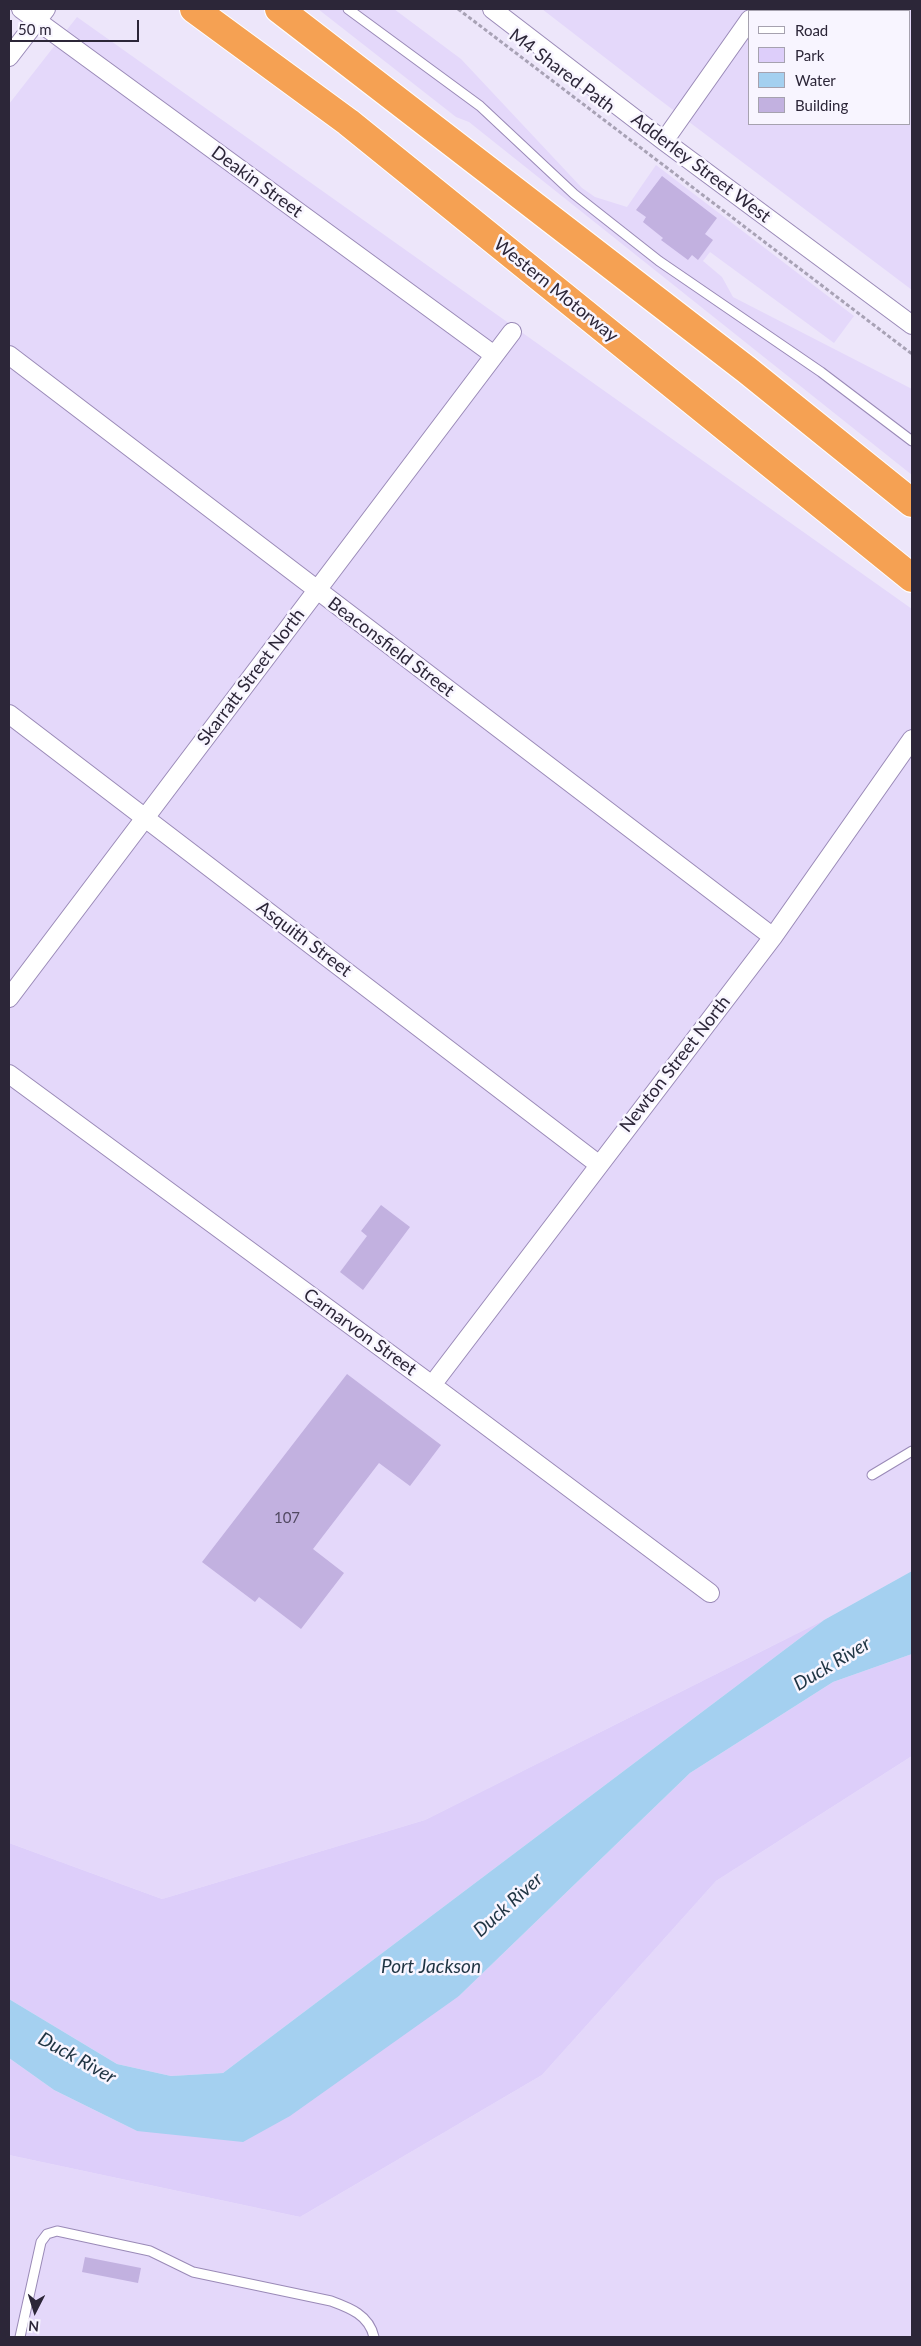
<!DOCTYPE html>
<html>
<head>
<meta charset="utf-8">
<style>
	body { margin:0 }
	#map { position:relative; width:921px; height:2346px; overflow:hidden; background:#ede6fa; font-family:Lato,sans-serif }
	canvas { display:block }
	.frame { position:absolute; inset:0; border:10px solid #2c2638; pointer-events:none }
	.legend { position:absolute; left:748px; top:10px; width:162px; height:115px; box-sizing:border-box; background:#f8f5ff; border:1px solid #a6a2af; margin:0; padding:6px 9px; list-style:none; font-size:15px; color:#2c2638 }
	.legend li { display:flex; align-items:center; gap:10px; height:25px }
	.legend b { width:25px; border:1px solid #a6a2af }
	.north { position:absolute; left:10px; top:2286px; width:50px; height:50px; -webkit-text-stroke:4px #f8f5ff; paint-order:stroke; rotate:185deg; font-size:14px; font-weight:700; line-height:20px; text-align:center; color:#2c2638 }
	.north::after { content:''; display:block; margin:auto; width:18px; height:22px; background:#2c2638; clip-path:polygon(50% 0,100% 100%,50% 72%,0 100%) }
	.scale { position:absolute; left:10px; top:20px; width:129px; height:22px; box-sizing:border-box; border:2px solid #2c2638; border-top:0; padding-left:6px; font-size:15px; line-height:18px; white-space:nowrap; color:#2c2638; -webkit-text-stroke:4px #f8f5ff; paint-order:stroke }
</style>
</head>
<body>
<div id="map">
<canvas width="921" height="2346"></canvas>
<div class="frame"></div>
<ul class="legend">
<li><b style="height:6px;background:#fff"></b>Road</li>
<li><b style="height:14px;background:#ddcefa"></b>Park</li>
<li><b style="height:14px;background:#a4d0f0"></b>Water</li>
<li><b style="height:14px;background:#c2b1e0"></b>Building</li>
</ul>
<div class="north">N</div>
<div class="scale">50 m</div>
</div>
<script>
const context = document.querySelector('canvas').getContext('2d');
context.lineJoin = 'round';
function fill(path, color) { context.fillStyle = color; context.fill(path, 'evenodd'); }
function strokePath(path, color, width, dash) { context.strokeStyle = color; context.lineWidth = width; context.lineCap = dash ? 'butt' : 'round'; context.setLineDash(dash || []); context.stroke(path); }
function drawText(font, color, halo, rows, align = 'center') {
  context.font = font + ' Lato,sans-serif'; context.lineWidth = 5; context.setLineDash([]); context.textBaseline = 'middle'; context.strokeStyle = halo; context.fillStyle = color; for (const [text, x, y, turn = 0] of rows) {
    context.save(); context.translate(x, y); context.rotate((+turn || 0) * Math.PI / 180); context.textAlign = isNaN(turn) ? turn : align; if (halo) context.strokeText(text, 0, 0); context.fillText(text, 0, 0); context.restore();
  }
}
fill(new Path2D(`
	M 318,9 L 394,9 L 461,59 L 582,188 L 595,197 L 627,207 L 656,165 L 854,316 L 834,343 L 710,252 L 703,261 L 722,277 L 733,297 L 912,389 L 912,475 L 469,122 L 456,117 Z
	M 542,9 L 912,9 L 912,290 L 656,97 ZM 750,11 L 910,11 L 910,124 L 750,124 Z
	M 77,17 L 912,609 L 912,1571 L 824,1620 L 425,1820 L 162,1899 L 9,1843 L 9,104 Z
	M 912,1756 L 912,2337 L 9,2337 L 9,2155 L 300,2217 L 542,2075 L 716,1881 Z`), '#e4d8fa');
fill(new Path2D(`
	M 824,1620 L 223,2073 L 171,2076 L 117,2064 L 9,1999 L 9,1843 L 162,1899 L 425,1820 Z
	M 912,1654 L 912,1756 L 716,1881 L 542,2075 L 300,2217 L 9,2155 L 9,2058 L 54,2090 L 137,2131 L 459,1996 L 690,1773 L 833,1682 Z`), '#ddcefa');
fill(new Path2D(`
	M 912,1571 L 912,1654 L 833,1682 L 690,1773 L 459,1996 L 290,2116 L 243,2142 L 137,2131 L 54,2090 L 9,2058 L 9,1999 L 117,2064 L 171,2076 L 223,2073 L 824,1620 Z`), '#a4d0f0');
fill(new Path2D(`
	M 662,176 L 717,218 L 705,234 L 713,240 L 698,260 L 692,255 L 688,260 L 661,240 L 663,238 L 643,222 L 646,217 L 636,210 Z
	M 381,1205 L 410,1227 L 363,1290 L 340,1272 L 367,1236 L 361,1231 Z
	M 347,1374 L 441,1445 L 410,1486 L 379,1463 L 313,1549 L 344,1573 L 301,1629 L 259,1597 L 255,1602 L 202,1562 Z
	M 85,2257 L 141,2268 L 138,2283 L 82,2272 Z`), '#c2b1e0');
const lane = new Path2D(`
	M 348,9 L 480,106 L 574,194 L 659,261 L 821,372 L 912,441
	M 872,1475 L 912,1451
	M 20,2337 L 41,2242 L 47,2234 L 57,2231 L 150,2251 L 193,2272 L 331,2301 C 350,2308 369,2315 374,2337`);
const street = new Path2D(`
	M 21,9 L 494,355
	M 492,9 L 664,141 L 912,325
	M 9,57 L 46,9
	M 664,141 L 750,19
	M 9,355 L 773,937
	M 9,714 L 598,1164
	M 9,998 L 512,332
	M 9,1074 L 432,1385 L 710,1593
	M 432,1385 L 773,937 L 912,739`);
const highway = new Path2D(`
	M 194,9 L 348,122 L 912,578
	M 279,9 L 747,370 L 912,503`);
strokePath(lane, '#9a8ab7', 11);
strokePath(street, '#9a8ab7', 20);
strokePath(highway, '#fff', 30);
strokePath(new Path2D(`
	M 458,9 L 912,354`), '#a8a2b5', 3, [4, 2.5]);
strokePath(lane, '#fff', 9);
strokePath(street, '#fff', 18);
strokePath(highway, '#f5a153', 28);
drawText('15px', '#524962', null, [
	["107",287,1518]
]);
drawText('18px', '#2c2638', '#f8f5ff', [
	["M4 Shared Path",562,71,37],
	["Adderley Street West",701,168,37],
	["Deakin Street",257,182,36],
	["Western Motorway",556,290,39],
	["Beaconsfield Street",391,647,37],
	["Skarratt Street North",251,677,-53],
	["Asquith Street",304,939,37],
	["Newton Street North",675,1064,-52],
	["Carnarvon Street",360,1332,36]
]);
drawText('italic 19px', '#1f3443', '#f8f5ff', [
	["Duck River",832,1664,-31],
	["Duck River",508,1905,-42],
	["Port Jackson",431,1967],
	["Duck River",77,2058,29]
]);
</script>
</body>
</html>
